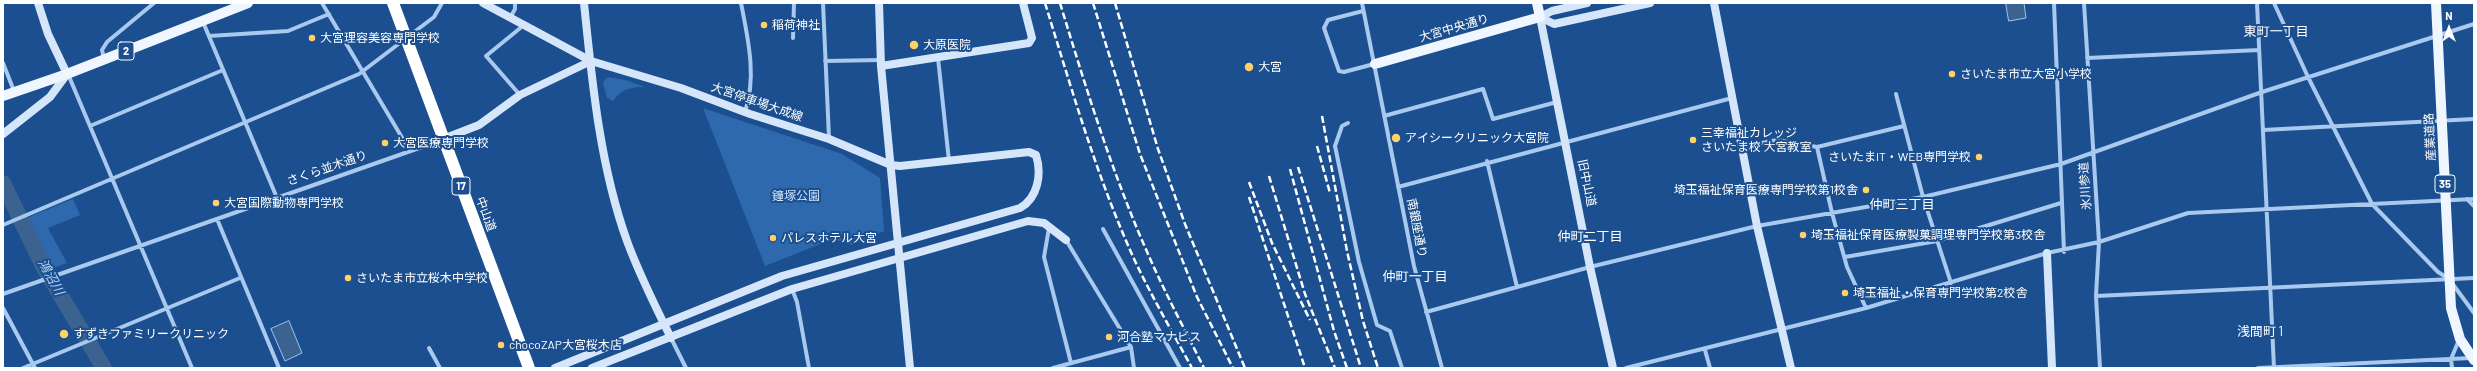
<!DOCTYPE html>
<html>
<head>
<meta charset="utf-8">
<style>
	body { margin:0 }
	#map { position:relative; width:2477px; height:371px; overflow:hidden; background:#1b4f8f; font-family:Barlow,sans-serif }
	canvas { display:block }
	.frame { position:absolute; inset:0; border:4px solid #fff; pointer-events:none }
	.north { position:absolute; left:2429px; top:8px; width:40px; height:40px; -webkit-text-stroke:3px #1b4f8f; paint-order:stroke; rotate:0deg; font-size:11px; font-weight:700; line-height:16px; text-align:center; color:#fff }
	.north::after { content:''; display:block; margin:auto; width:14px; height:18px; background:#fff; clip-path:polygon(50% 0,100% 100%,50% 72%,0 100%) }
</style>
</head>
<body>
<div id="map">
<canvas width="2477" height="371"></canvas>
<div class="frame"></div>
<div class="north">N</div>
</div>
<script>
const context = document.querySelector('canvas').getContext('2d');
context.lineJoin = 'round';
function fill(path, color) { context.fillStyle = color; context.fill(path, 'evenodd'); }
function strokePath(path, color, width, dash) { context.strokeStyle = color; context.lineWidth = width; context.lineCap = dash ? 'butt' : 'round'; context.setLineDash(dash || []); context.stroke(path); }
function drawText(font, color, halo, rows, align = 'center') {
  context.font = font + ' Barlow,"Noto Sans JP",sans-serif'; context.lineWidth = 4; context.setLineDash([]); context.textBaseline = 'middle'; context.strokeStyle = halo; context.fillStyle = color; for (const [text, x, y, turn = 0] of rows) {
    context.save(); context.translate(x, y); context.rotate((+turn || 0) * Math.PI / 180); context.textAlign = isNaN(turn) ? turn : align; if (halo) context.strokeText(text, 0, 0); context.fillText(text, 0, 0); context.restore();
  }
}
fill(new Path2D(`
	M 608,77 L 625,80 L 645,87 C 631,87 621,89 613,101 L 607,98 L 603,82 Z
	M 703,108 L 842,154 L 880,178 L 884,231 L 852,245 L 833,239 L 765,266 Z
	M 73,199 L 80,215 L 48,228 L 67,263 L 51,269 L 24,219 Z`), '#2e69ad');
const water = new Path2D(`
	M 2006,3 L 2024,3 L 2026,18 L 2009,21 Z
	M 289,321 L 302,353 L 285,361 L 271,329 Z`);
fill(water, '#3c6290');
strokePath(water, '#9cc4f0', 1);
strokePath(new Path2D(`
	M 3,183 L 43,266 L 104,368`), '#3c6290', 16);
strokePath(new Path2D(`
	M 322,3 L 410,151
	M 741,3 C 748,39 757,77 745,112
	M 823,3 L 829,138
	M 1362,3 L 1414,266 L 1442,368
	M 2054,3 L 2064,252
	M 2084,3 L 2099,242 L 2096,296 L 2100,368
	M 2257,3 L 2274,368
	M 2274,3 L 2308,77 L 2372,204 L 2438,272 L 2449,279 L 2474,313
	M 1363,11 L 1328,20 L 1324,28 L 1339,71 L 1344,72 L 1374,64
	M 510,18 L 515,9 L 515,3
	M 203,22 L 277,198
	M 209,36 L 288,31 L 329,14
	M 793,38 L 794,3
	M 938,58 L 949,161
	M 2087,58 L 2259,50
	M 104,59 L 102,50 L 107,42 L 154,3
	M 825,61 L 881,60
	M 3,63 L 14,91
	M 68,74 L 192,368
	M 1896,94 L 1923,197 L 1951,283
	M 520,95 L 486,56 L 524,25
	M 1384,116 L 1483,89 L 1493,119 L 1557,102
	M 1348,123 L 1342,126 L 1335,146 L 1359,262 L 1377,325 L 1390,331 L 1402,368
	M 90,126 L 223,70
	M 2263,130 L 2474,119
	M 1742,147 L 1777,140 L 1817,147 L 1904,126
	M 1817,147 L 1832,213 L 1847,267 L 1866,308
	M 1487,161 L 1517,287
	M 1398,187 L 1732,98
	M 2467,199 L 2474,206
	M 217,219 L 279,368
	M 3,225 L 359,74 L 434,17 L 442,3
	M 1049,228 L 1044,257 L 1071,363
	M 1103,229 L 1180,368
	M 1066,240 L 1131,347 L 1134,368
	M 1845,257 L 1937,241 L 2061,203
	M 792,289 L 797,302 L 809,368
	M 3,294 L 442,140
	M 2096,296 L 2474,278
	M 3,308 L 35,368
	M 1426,312 L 1590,267 L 1757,226 L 1923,197 L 2061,164 L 2262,92 L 2474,24
	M 671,338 L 686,368
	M 429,348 L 440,368
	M 1705,350 L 1710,368
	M 23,368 L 240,278
	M 1053,368 L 1131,347
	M 1626,368 L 1866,308 L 2047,253 L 2099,242 L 2188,213 L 2474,199
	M 2258,368 L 2471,358
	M 2452,368 L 2451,359 L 2459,340`), '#a9c9ee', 4);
strokePath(new Path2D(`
	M 483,3 L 591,61 L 681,88 L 750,114 L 829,139 L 891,165 L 900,166 L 1029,152 L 1036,155 C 1042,174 1038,198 1020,208 L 782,276 L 555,368
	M 584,3 C 592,82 600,166 627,241 C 639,274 655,306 671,338
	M 879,3 L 881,66 L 910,368
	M 1714,3 L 1757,226 L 1791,368
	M 1540,17 L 1590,267 L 1613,368
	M 1540,17 L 1554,24 L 1650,3
	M 1540,17 L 1552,11 L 1587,3
	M 881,66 L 1029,43 L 1032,38 L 1023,3
	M 3,134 L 50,97 L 67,74 L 48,34 L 38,3
	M 443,139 L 479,125 L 520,95 L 591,61
	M 2047,253 L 2052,368
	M 592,368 L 792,289 L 1028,221 L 1044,223 L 1066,240`), '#d6e6fa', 8);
strokePath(new Path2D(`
	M 2436,3 L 2451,308 L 2460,339 L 2474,360
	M 1375,64 L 1540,17 L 1537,3
	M 3,96 L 67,74 L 248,3`), '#f0f6ff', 10);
strokePath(new Path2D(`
	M 393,3 L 529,368`), '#fff', 12);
strokePath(new Path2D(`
	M 1045,3 C 1072,90 1097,178 1135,261 C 1152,297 1173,333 1192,368
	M 1060,3 C 1086,88 1112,173 1148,254 C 1165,293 1185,330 1204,368
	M 1093,3 L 1140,154 L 1197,297 L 1233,368
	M 1115,3 L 1158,149 L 1185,224 L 1245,368
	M 1322,116 L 1347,251 L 1363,321 L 1378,368
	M 1317,146 L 1330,193
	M 1298,167 L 1361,368
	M 1290,169 L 1334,331 L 1347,368
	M 1269,176 L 1305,294 L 1335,368
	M 1249,182 L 1272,243 L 1310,320
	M 1249,197 L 1305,368`), '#fff', 2.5, [7, 3]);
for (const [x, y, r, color] of [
	[764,25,4,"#ffd166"],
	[312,38,4,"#ffd166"],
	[914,45,5,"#ffd166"],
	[1249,67,5,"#ffd166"],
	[1952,74,4,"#ffd166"],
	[1396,138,5,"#ffd166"],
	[1693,140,4,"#ffd166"],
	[385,143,4,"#ffd166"],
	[1979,157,4,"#ffd166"],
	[1866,190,4,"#ffd166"],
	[216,203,4,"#ffd166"],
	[1803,235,4,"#ffd166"],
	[773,238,4,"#ffd166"],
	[348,278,4,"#ffd166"],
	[1845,293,4,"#ffd166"],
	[64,334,5,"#ffd166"],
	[1109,337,4,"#ffd166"],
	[501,345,4,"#ffd166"]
]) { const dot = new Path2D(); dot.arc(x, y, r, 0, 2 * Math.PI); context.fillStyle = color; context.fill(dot); strokePath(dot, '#1b4f8f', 1.5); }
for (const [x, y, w] of [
	[126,51,16],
	[2445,184,20],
	[461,186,18]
]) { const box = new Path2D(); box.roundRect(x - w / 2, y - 9, w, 18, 3); context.fillStyle = '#1b4f8f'; context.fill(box); strokePath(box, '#fff', 1); }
drawText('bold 11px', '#fff', null, [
	["2",126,51],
	["35",2445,184],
	["17",461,186]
]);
drawText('12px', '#fff', '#1b4f8f', [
	["稲荷神社",772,25],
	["大宮理容美容専門学校",320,38],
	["大原医院",923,45],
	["大宮",1258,67],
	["さいたま市立大宮小学校",1960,74],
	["三幸福祉カレッジ",1701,133],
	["さいたま校 大宮教室",1701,147],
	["アイシークリニック大宮院",1405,138],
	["大宮医療専門学校",393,143],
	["さいたまIT・WEB専門学校",1971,157,"right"],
	["埼玉福祉保育医療専門学校第1校舎",1858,190,"right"],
	["大宮国際動物専門学校",224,203],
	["埼玉福祉保育医療製菓調理専門学校第3校舎",1811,235],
	["パレスホテル大宮",781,238],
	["さいたま市立桜木中学校",356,278],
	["埼玉福祉・保育専門学校第2校舎",1853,293],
	["すずきファミリークリニック",73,334],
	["河合塾マナビス",1117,337],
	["chocoZAP大宮桜木店",509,345]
], 'left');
drawText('12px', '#fff', '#1b4f8f', [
	["大宮中央通り",1454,28,-16],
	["大宮停車場大成線",757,102,19],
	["産業道路",2430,137,-93],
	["さくら並木通り",327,168,-19],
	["旧中山道",1587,183,78],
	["氷川参道",2085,186,-94],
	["中山道",486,214,70],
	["南銀座通り",1417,228,79]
]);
drawText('12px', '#cfe3fa', '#1b4f8f', [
	["鐘塚公園",796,196]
]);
drawText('13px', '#fff', '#1b4f8f', [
	["東町一丁目",2276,32],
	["仲町三丁目",1902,205],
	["仲町二丁目",1590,237],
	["仲町一丁目",1415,277],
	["浅間町 1",2260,332]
]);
drawText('italic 13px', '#b5d3f5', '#1b4f8f', [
	["鴻沼川",51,277,61]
]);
</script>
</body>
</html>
